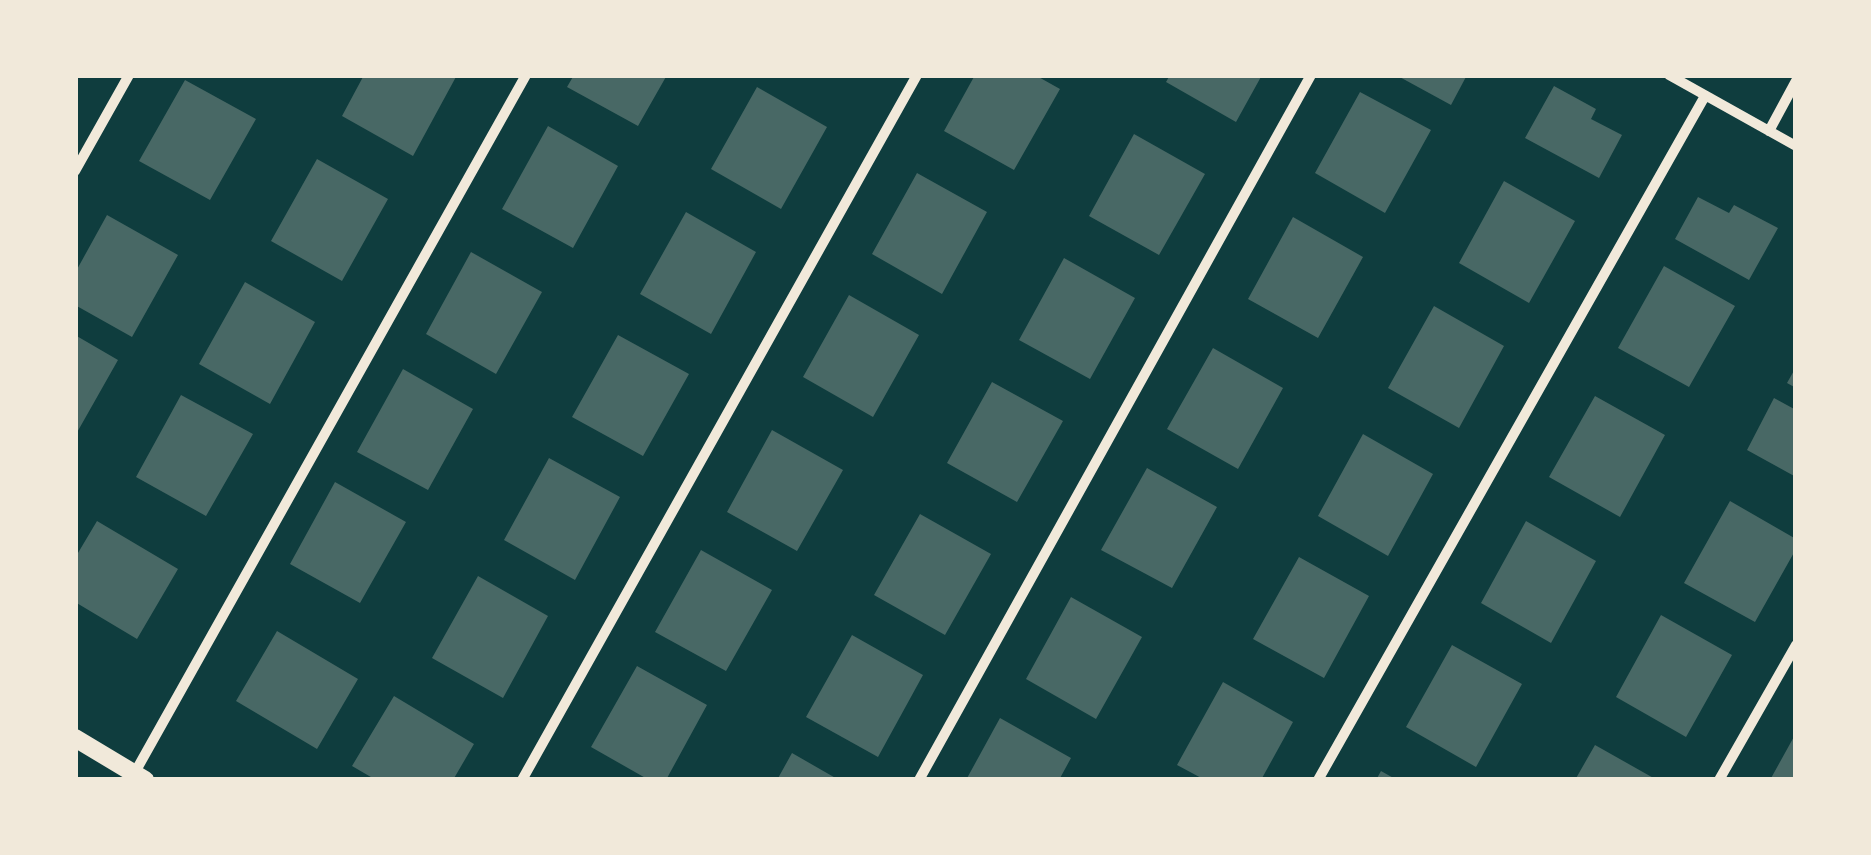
<!DOCTYPE html>
<html>
<head>
<meta charset="utf-8">
<style>
	body { margin:0 }
	#map { position:relative; width:1871px; height:855px; overflow:hidden; background:#0f3d3e; font-family:Lato,sans-serif }
	canvas { display:block }
	.frame { position:absolute; inset:0; border:78px solid #f1e9da; pointer-events:none }
</style>
</head>
<body>
<div id="map">
<canvas width="1871" height="855"></canvas>
<div class="frame"></div>
</div>
<script>
const context = document.querySelector('canvas').getContext('2d');
context.lineJoin = 'round';
function fill(path, color) { context.fillStyle = color; context.fill(path, 'evenodd'); }
function strokePath(path, color, width, dash) { context.strokeStyle = color; context.lineWidth = width; context.lineCap = dash ? 'butt' : 'round'; context.setLineDash(dash || []); context.stroke(path); }
fill(new Path2D(`
	M 364,75 L 457,75 L 413,156 L 342,116 Z
	M 574,75 L 667,75 L 638,126 L 567,87 Z
	M 975,75 L 1035,75 L 1060,89 L 1014,170 L 944,131 Z
	M 1170,75 L 1262,75 L 1236,122 L 1166,82 Z
	M 1396,75 L 1467,75 L 1451,105 Z
	M 185,80 L 256,119 L 210,200 L 139,161 Z
	M 1554,86 L 1596,109 L 1591,119 L 1622,135 L 1599,178 L 1525,138 Z
	M 757,87 L 827,127 L 781,209 L 711,169 Z
	M 1360,92 L 1431,130 L 1385,213 L 1315,173 Z
	M 548,126 L 618,166 L 573,248 L 502,209 Z
	M 1134,134 L 1205,174 L 1159,255 L 1089,216 Z
	M 317,159 L 388,199 L 342,281 L 271,241 Z
	M 917,173 L 987,212 L 942,294 L 872,254 Z
	M 1504,181 L 1575,221 L 1529,303 L 1459,263 Z
	M 1698,197 L 1729,213 L 1734,205 L 1778,228 L 1749,280 L 1675,239 Z
	M 686,212 L 756,252 L 711,334 L 640,294 Z
	M 107,215 L 178,255 L 132,337 L 75,305 L 75,273 Z
	M 1293,217 L 1363,257 L 1318,338 L 1248,299 Z
	M 471,252 L 542,292 L 496,374 L 426,334 Z
	M 1064,258 L 1135,298 L 1090,379 L 1019,340 Z
	M 1664,266 L 1735,306 L 1689,387 L 1618,348 Z
	M 245,282 L 315,322 L 270,404 L 199,364 Z
	M 849,295 L 919,335 L 873,417 L 803,377 Z
	M 1434,306 L 1504,346 L 1459,428 L 1388,388 Z
	M 75,335 L 118,360 L 75,436 Z
	M 618,335 L 689,374 L 643,456 L 572,417 Z
	M 1213,348 L 1283,388 L 1238,469 L 1167,429 Z
	M 1796,367 L 1796,388 L 1787,383 Z
	M 403,369 L 473,409 L 428,490 L 357,452 Z
	M 992,382 L 1063,421 L 1017,502 L 947,463 Z
	M 181,395 L 253,434 L 206,516 L 136,477 Z
	M 1595,396 L 1665,435 L 1620,517 L 1549,477 Z
	M 1774,398 L 1796,410 L 1796,477 L 1747,450 Z
	M 772,430 L 843,470 L 797,551 L 727,512 Z
	M 1363,434 L 1433,474 L 1388,556 L 1318,516 Z
	M 549,458 L 620,497 L 575,580 L 504,540 Z
	M 1147,468 L 1217,507 L 1172,588 L 1101,550 Z
	M 335,482 L 406,522 L 360,603 L 290,564 Z
	M 1730,501 L 1796,539 L 1796,549 L 1755,622 L 1684,583 Z
	M 920,514 L 991,554 L 945,635 L 874,595 Z
	M 97,521 L 178,569 L 137,639 L 75,602 L 75,558 Z
	M 1526,521 L 1596,561 L 1551,643 L 1481,603 Z
	M 701,550 L 772,590 L 726,671 L 655,632 Z
	M 1299,557 L 1369,596 L 1324,678 L 1253,639 Z
	M 478,576 L 548,616 L 503,698 L 432,658 Z
	M 1071,597 L 1142,637 L 1096,719 L 1026,679 Z
	M 1661,615 L 1732,655 L 1686,737 L 1616,697 Z
	M 277,631 L 358,679 L 317,749 L 236,701 Z
	M 852,635 L 923,675 L 878,757 L 806,717 Z
	M 1452,645 L 1522,684 L 1476,767 L 1406,727 Z
	M 637,666 L 707,705 L 666,780 L 649,780 L 591,747 Z
	M 1223,682 L 1293,722 L 1261,780 L 1205,780 L 1177,765 Z
	M 394,696 L 474,744 L 453,780 L 376,780 L 352,766 Z
	M 1000,718 L 1071,758 L 1059,780 L 966,780 Z
	M 1796,733 L 1796,780 L 1770,780 Z
	M 1595,745 L 1657,780 L 1575,780 Z
	M 792,753 L 839,780 L 777,780 Z
	M 1381,771 L 1397,780 L 1376,780 Z`), '#486865');
strokePath(new Path2D(`
	M 1669,75 L 1796,146
	M 1769,131 L 1796,81
	M 75,171 L 129,75
	M 134,774 L 526,75
	M 522,780 L 917,75
	M 919,780 L 1311,75
	M 1318,780 L 1705,96
	M 1719,780 L 1796,645`), '#f1e9da', 10);
strokePath(new Path2D(`
	M 75,738 L 145,780`), '#f1e9da', 18);
</script>
</body>
</html>
